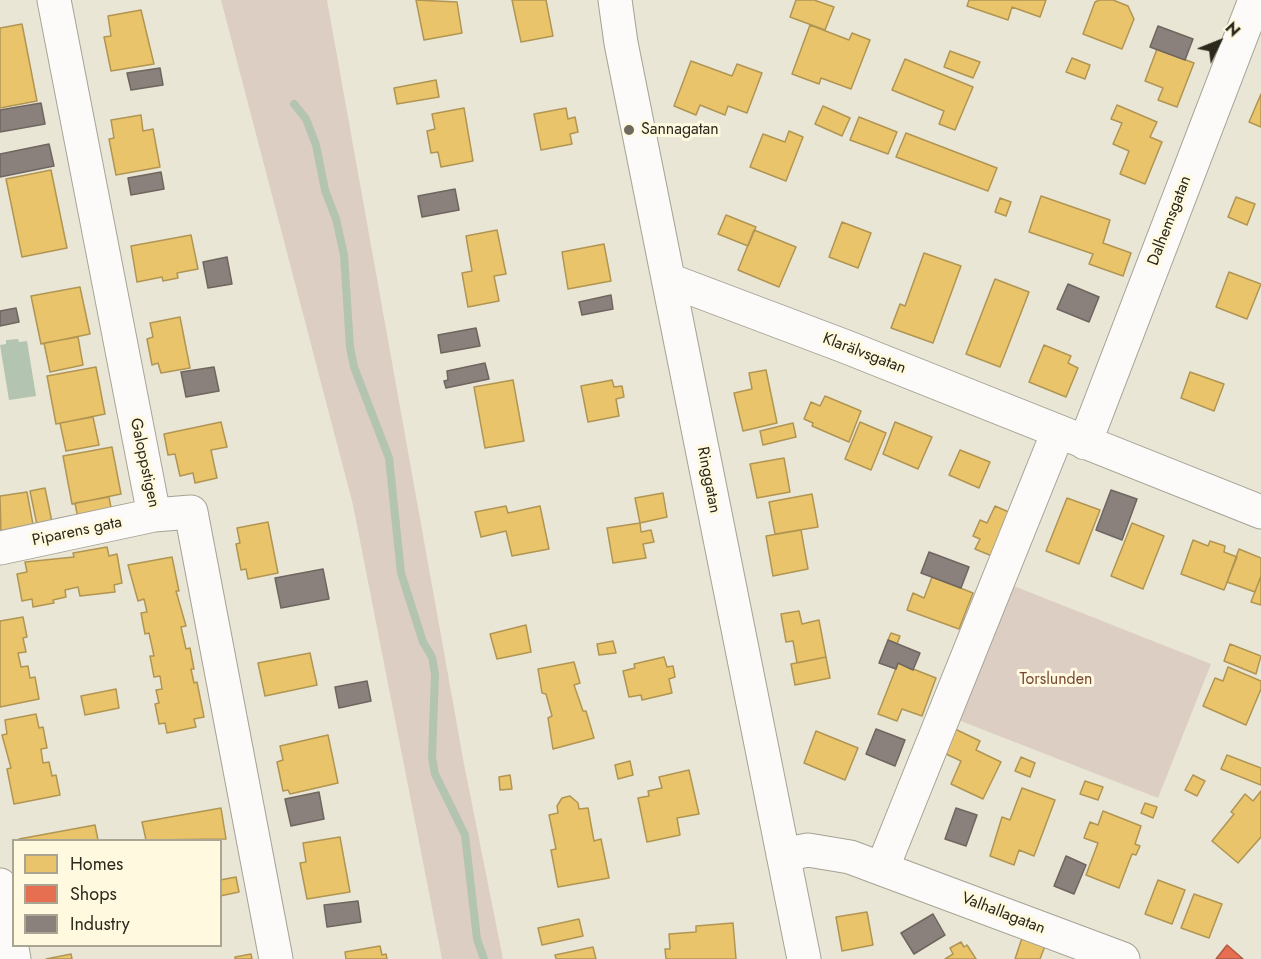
<!DOCTYPE html>
<html>
<head>
<meta charset="utf-8">
<style>
	body { margin:0 }
	#map { position:relative; width:1261px; height:959px; overflow:hidden; background:#eae6d5; font-family:Jost,sans-serif }
	canvas { display:block }
	.legend { position:absolute; left:12px; top:839px; width:210px; height:108px; box-sizing:border-box; background:#fff9e0; border:2px solid #aaa592; margin:0; padding:8px 10px; list-style:none; font-size:18px; color:#2b281c }
	.legend li { display:flex; align-items:center; gap:12px; height:30px }
	.legend b { width:30px; border:2px solid #aaa592 }
	.north { position:absolute; left:1189px; top:12px; width:60px; height:60px; -webkit-text-stroke:4px #fff9e0; paint-order:stroke; rotate:47deg; font-size:16px; font-weight:700; line-height:24px; text-align:center; color:#2b281c }
	.north::after { content:''; display:block; margin:auto; width:21px; height:27px; background:#2b281c; clip-path:polygon(50% 0,100% 100%,50% 72%,0 100%) }
</style>
</head>
<body>
<div id="map">
<canvas width="1261" height="959"></canvas>
<ul class="legend">
<li><b style="height:16px;background:#e9c46a"></b>Homes</li>
<li><b style="height:16px;background:#e76f51"></b>Shops</li>
<li><b style="height:16px;background:#8a817c"></b>Industry</li>
</ul>
<div class="north">N</div>
</div>
<script>
const context = document.querySelector('canvas').getContext('2d');
context.lineJoin = 'round';
function fill(path, color) { context.fillStyle = color; context.fill(path, 'evenodd'); }
function strokePath(path, color, width, dash) { context.strokeStyle = color; context.lineWidth = width; context.lineCap = dash ? 'butt' : 'round'; context.setLineDash(dash || []); context.stroke(path); }
function drawText(font, color, halo, rows, align = 'center') {
  context.font = font + ' Jost,sans-serif'; context.lineWidth = 6; context.setLineDash([]); context.textBaseline = 'middle'; context.strokeStyle = halo; context.fillStyle = color; for (const [text, x, y, turn = 0] of rows) {
    context.save(); context.translate(x, y); context.rotate((+turn || 0) * Math.PI / 180); context.textAlign = isNaN(turn) ? turn : align; if (halo) context.strokeText(text, 0, 0); context.fillText(text, 0, 0); context.restore();
  }
}
fill(new Path2D(`
	M 221,0 L 327,0 L 464,764 L 503,959 L 442,959 L 353,505 Z
	M 1001,581 L 1211,664 L 1158,798 L 948,716 Z`), '#dccec2');
fill(new Path2D(`
	M 18,339 L 19,342 L 27,341 L 36,396 L 9,400 L 0,345 L 6,344 L 6,340 Z`), '#b3c4b0');
const homes = new Path2D(`
	M 416,0 L 457,2 L 462,33 L 424,40 Z
	M 512,0 L 546,0 L 553,36 L 521,42 Z
	M 796,0 L 814,0 L 834,7 L 825,30 L 790,17 Z
	M 969,0 L 1046,0 L 1040,17 L 1012,7 L 1008,20 L 967,6 Z
	M 1099,0 L 1113,0 L 1128,6 L 1134,19 L 1122,49 L 1083,34 L 1095,2 Z
	M 141,10 L 154,64 L 111,71 L 104,37 L 111,36 L 108,16 Z
	M 22,24 L 37,101 L 0,108 L 0,28 Z
	M 810,25 L 849,40 L 852,33 L 870,40 L 851,89 L 821,78 L 819,84 L 792,74 Z
	M 1157,49 L 1194,63 L 1177,107 L 1158,100 L 1163,88 L 1145,81 Z
	M 950,51 L 980,62 L 973,78 L 944,67 Z
	M 1072,58 L 1090,65 L 1085,79 L 1066,72 Z
	M 905,59 L 973,87 L 955,130 L 939,124 L 944,111 L 892,90 Z
	M 691,61 L 732,76 L 737,64 L 762,73 L 747,113 L 728,106 L 725,115 L 700,105 L 696,115 L 674,106 Z
	M 436,80 L 439,97 L 397,104 L 394,88 Z
	M 1261,94 L 1261,127 L 1249,122 Z
	M 1117,105 L 1157,122 L 1150,137 L 1162,142 L 1145,184 L 1120,174 L 1129,151 L 1113,144 L 1122,123 L 1111,119 Z
	M 823,106 L 850,118 L 842,136 L 815,124 Z
	M 464,108 L 473,161 L 441,167 L 438,152 L 431,153 L 427,131 L 435,129 L 432,114 Z
	M 566,108 L 568,119 L 575,117 L 578,132 L 570,134 L 572,144 L 541,150 L 534,114 Z
	M 141,115 L 143,131 L 153,129 L 160,167 L 116,175 L 109,139 L 114,138 L 111,120 Z
	M 859,117 L 897,132 L 888,154 L 850,140 Z
	M 789,131 L 803,137 L 786,181 L 750,167 L 763,134 L 785,142 Z
	M 906,133 L 997,168 L 988,191 L 896,157 Z
	M 51,170 L 67,248 L 22,257 L 6,179 Z
	M 1041,196 L 1110,220 L 1103,243 L 1131,253 L 1123,276 L 1089,264 L 1093,254 L 1029,232 Z
	M 1236,197 L 1255,204 L 1247,225 L 1228,217 Z
	M 1000,198 L 1011,202 L 1006,216 L 995,212 Z
	M 726,215 L 756,227 L 748,246 L 718,234 Z
	M 842,222 L 871,233 L 858,268 L 829,257 Z
	M 497,230 L 506,274 L 494,276 L 499,301 L 468,307 L 462,273 L 472,271 L 466,236 Z
	M 754,230 L 796,247 L 779,287 L 738,270 Z
	M 191,235 L 198,269 L 177,273 L 178,278 L 163,281 L 162,277 L 137,282 L 131,246 Z
	M 604,244 L 611,281 L 568,289 L 562,252 Z
	M 924,253 L 961,266 L 933,343 L 891,328 L 900,304 L 905,306 Z
	M 1229,272 L 1261,284 L 1247,319 L 1216,307 Z
	M 995,279 L 1029,292 L 1000,367 L 966,354 Z
	M 80,287 L 90,334 L 41,344 L 31,296 Z
	M 180,317 L 190,368 L 161,373 L 158,363 L 152,365 L 147,339 L 153,337 L 150,323 Z
	M 78,337 L 83,365 L 50,372 L 44,343 Z
	M 1044,345 L 1071,356 L 1068,363 L 1078,368 L 1066,397 L 1029,382 Z
	M 96,367 L 105,414 L 56,424 L 47,376 Z
	M 766,370 L 777,423 L 743,431 L 734,393 L 752,389 L 749,373 Z
	M 1190,372 L 1224,384 L 1214,411 L 1181,398 Z
	M 513,380 L 524,441 L 485,448 L 474,387 Z
	M 612,380 L 614,387 L 622,386 L 624,397 L 616,399 L 619,416 L 588,422 L 581,386 Z
	M 825,396 L 861,411 L 849,442 L 812,426 L 813,423 L 804,419 L 811,402 L 820,406 Z
	M 93,417 L 99,445 L 66,451 L 60,423 Z
	M 221,422 L 227,447 L 211,450 L 217,478 L 195,483 L 193,473 L 180,476 L 175,454 L 168,455 L 164,434 Z
	M 860,422 L 886,433 L 871,470 L 845,459 Z
	M 895,422 L 932,437 L 918,469 L 883,454 Z
	M 793,423 L 796,437 L 763,445 L 760,431 Z
	M 112,447 L 121,494 L 72,504 L 63,456 Z
	M 960,450 L 990,462 L 979,488 L 949,475 Z
	M 784,458 L 790,492 L 757,498 L 750,464 Z
	M 45,488 L 52,522 L 37,525 L 30,491 Z
	M 27,492 L 34,530 L 1,535 L 0,496 Z
	M 663,493 L 667,517 L 640,523 L 635,498 Z
	M 812,494 L 818,527 L 775,534 L 769,502 Z
	M 109,497 L 112,513 L 78,519 L 75,503 Z
	M 1067,498 L 1100,510 L 1079,564 L 1046,551 Z
	M 506,506 L 508,513 L 540,506 L 549,549 L 512,556 L 506,531 L 481,537 L 475,512 Z
	M 995,506 L 1011,513 L 992,556 L 975,549 L 980,539 L 973,536 L 980,520 L 987,523 Z
	M 268,522 L 278,573 L 248,579 L 246,569 L 241,570 L 236,544 L 240,543 L 237,528 Z
	M 640,523 L 641,532 L 651,530 L 654,542 L 643,544 L 646,558 L 613,563 L 607,528 Z
	M 1132,523 L 1164,536 L 1143,589 L 1111,576 Z
	M 801,530 L 808,569 L 773,576 L 766,536 Z
	M 1193,540 L 1208,546 L 1210,541 L 1225,546 L 1224,552 L 1237,557 L 1224,590 L 1181,574 Z
	M 107,547 L 109,556 L 117,554 L 122,583 L 114,585 L 115,592 L 80,596 L 78,587 L 65,590 L 66,597 L 53,600 L 54,603 L 33,607 L 32,599 L 22,601 L 17,574 L 27,572 L 25,562 L 74,557 L 73,553 Z
	M 1239,549 L 1261,558 L 1261,576 L 1255,592 L 1227,582 Z
	M 172,557 L 179,591 L 176,591 L 186,626 L 181,627 L 186,649 L 190,648 L 194,669 L 191,669 L 194,683 L 197,682 L 204,717 L 194,719 L 196,727 L 167,733 L 165,723 L 159,724 L 155,704 L 159,703 L 156,690 L 162,689 L 160,676 L 154,677 L 150,656 L 154,656 L 149,633 L 145,634 L 141,613 L 147,612 L 144,599 L 138,601 L 128,565 Z
	M 1261,576 L 1261,605 L 1251,602 Z
	M 932,577 L 973,593 L 959,629 L 907,610 L 913,593 L 924,598 Z
	M 799,611 L 802,624 L 819,620 L 826,657 L 797,663 L 793,641 L 786,642 L 781,614 Z
	M 23,617 L 27,637 L 23,638 L 26,652 L 18,653 L 21,667 L 28,666 L 30,678 L 35,677 L 39,699 L 0,707 L 0,621 Z
	M 526,625 L 531,652 L 497,659 L 490,634 Z
	M 891,633 L 900,636 L 897,644 L 888,640 Z
	M 613,641 L 616,653 L 599,655 L 597,644 Z
	M 1230,644 L 1261,656 L 1256,674 L 1224,661 Z
	M 310,653 L 317,685 L 265,696 L 258,663 Z
	M 664,657 L 667,667 L 673,666 L 675,677 L 669,679 L 672,693 L 642,700 L 641,695 L 629,697 L 623,671 L 635,668 L 634,664 Z
	M 826,657 L 830,678 L 795,685 L 791,664 Z
	M 574,662 L 580,683 L 574,685 L 583,711 L 586,711 L 594,738 L 553,749 L 548,718 L 552,716 L 546,694 L 542,693 L 538,669 Z
	M 898,663 L 936,678 L 922,716 L 902,709 L 897,721 L 878,714 Z
	M 1228,667 L 1261,681 L 1261,689 L 1246,725 L 1203,706 L 1215,678 L 1223,681 Z
	M 116,689 L 119,708 L 85,715 L 81,696 Z
	M 36,714 L 39,728 L 43,727 L 47,748 L 41,749 L 43,763 L 49,762 L 52,776 L 56,775 L 60,795 L 14,804 L 7,769 L 11,768 L 2,735 L 7,734 L 5,720 Z
	M 955,729 L 980,741 L 976,750 L 1001,762 L 983,799 L 951,784 L 961,761 L 944,753 Z
	M 816,731 L 858,748 L 845,780 L 804,763 Z
	M 328,735 L 338,783 L 290,794 L 288,790 L 283,791 L 277,762 L 283,760 L 280,746 Z
	M 1227,755 L 1261,768 L 1261,785 L 1221,769 Z
	M 1021,757 L 1035,763 L 1030,777 L 1015,771 Z
	M 630,761 L 633,775 L 618,779 L 615,765 Z
	M 689,770 L 699,814 L 677,818 L 680,835 L 647,842 L 638,798 L 649,796 L 648,791 L 662,788 L 659,777 Z
	M 510,775 L 512,789 L 500,790 L 499,777 Z
	M 1193,775 L 1205,781 L 1197,796 L 1185,790 Z
	M 1085,781 L 1103,787 L 1098,800 L 1080,794 Z
	M 1022,788 L 1055,800 L 1034,856 L 1019,850 L 1014,865 L 990,856 L 1002,817 L 1010,820 Z
	M 1261,791 L 1261,837 L 1238,863 L 1212,841 L 1234,814 L 1231,812 L 1245,794 L 1253,801 Z
	M 570,796 L 578,803 L 579,809 L 588,808 L 594,841 L 601,839 L 609,878 L 558,887 L 551,850 L 556,849 L 549,815 L 558,813 L 557,806 L 562,798 Z
	M 1145,803 L 1157,807 L 1153,818 L 1141,813 Z
	M 221,808 L 226,839 L 146,840 L 142,822 Z
	M 1103,811 L 1141,826 L 1135,844 L 1140,846 L 1136,855 L 1132,854 L 1119,888 L 1086,875 L 1098,843 L 1084,838 L 1090,822 L 1098,825 Z
	M 95,825 L 98,840 L 19,840 L 19,839 Z
	M 340,837 L 350,892 L 307,899 L 300,863 L 306,862 L 303,843 Z
	M 236,877 L 239,892 L 220,896 L 220,880 Z
	M 1158,880 L 1185,890 L 1172,924 L 1145,914 Z
	M 1194,894 L 1222,904 L 1209,938 L 1181,928 Z
	M 867,912 L 873,945 L 842,951 L 836,917 Z
	M 579,919 L 583,936 L 542,945 L 538,928 Z
	M 733,923 L 736,959 L 666,959 L 665,949 L 670,949 L 669,934 L 696,932 L 696,926 Z
	M 1022,938 L 1045,946 L 1040,959 L 1015,959 Z
	M 961,942 L 964,947 L 967,945 L 976,959 L 945,959 L 953,954 L 950,948 Z
	M 380,946 L 382,955 L 386,954 L 387,959 L 346,959 L 345,952 Z
	M 593,947 L 596,959 L 556,959 L 555,955 Z
	M 71,954 L 72,959 L 46,959 Z
	M 251,954 L 252,959 L 235,959 L 235,957 Z`);
fill(homes, '#e9c46a');
strokePath(homes, '#b09553', 1.5);
const shops = new Path2D(`
	M 1227,945 L 1243,959 L 1216,959 Z`);
fill(shops, '#e76f51');
strokePath(shops, '#af5a41', 1.5);
const industry = new Path2D(`
	M 1158,26 L 1193,39 L 1185,60 L 1150,47 Z
	M 160,68 L 163,85 L 131,90 L 127,73 Z
	M 41,103 L 45,124 L 0,132 L 0,110 Z
	M 49,144 L 54,166 L 0,177 L 0,154 Z
	M 161,172 L 164,189 L 131,195 L 128,178 Z
	M 455,189 L 459,210 L 422,217 L 418,196 Z
	M 227,257 L 232,284 L 208,288 L 203,262 Z
	M 1068,284 L 1099,297 L 1089,322 L 1057,309 Z
	M 611,295 L 613,309 L 582,315 L 579,302 Z
	M 16,308 L 19,322 L 0,326 L 0,311 Z
	M 476,328 L 480,346 L 441,353 L 438,335 Z
	M 485,363 L 489,379 L 446,388 L 444,381 L 448,380 L 447,371 Z
	M 214,367 L 219,391 L 186,397 L 181,372 Z
	M 1111,490 L 1137,499 L 1122,540 L 1096,530 Z
	M 929,552 L 969,567 L 961,588 L 921,573 Z
	M 323,569 L 329,599 L 281,608 L 275,578 Z
	M 888,640 L 920,653 L 913,670 L 898,663 L 896,669 L 879,663 Z
	M 367,681 L 371,701 L 339,708 L 335,687 Z
	M 876,729 L 905,740 L 895,766 L 866,754 Z
	M 319,792 L 324,819 L 291,826 L 285,799 Z
	M 956,808 L 977,815 L 966,846 L 945,839 Z
	M 1066,856 L 1086,865 L 1074,894 L 1054,886 Z
	M 358,901 L 361,922 L 327,927 L 324,905 Z
	M 933,914 L 945,935 L 914,954 L 901,933 Z`);
fill(industry, '#8a817c');
strokePath(industry, '#6e665f', 1.5);
strokePath(new Path2D(`
	M 294,104 L 306,119 L 316,145 L 325,190 L 336,219 L 344,255 L 350,347 L 354,367 L 389,458 L 401,573 L 423,642 L 432,657 L 435,674 L 432,757 L 435,774 L 465,835 L 477,939 L 484,959`), '#b3c4b0', 8);
const minor = new Path2D(`
	M 54,0 L 154,515 L 191,512 L 276,959
	M 615,0 L 621,43 L 804,959
	M 669,280 L 844,346 L 1261,512
	M 1085,443 L 1255,0
	M 0,548 L 154,515
	M 783,855 L 808,850 L 850,857 L 1123,959
	M 882,869 L 1058,432
	M 0,885 L 14,959`);
strokePath(minor, '#a5a295', 35);
strokePath(minor, '#fcfbf9', 33);
for (const [x, y, r, color] of [
	[629,130,6,"#6e6a5d"]
]) { const dot = new Path2D(); dot.arc(x, y, r, 0, 2 * Math.PI); context.fillStyle = color; context.fill(dot); strokePath(dot, '#fff9e0', 2); }
drawText('16px', '#2b281c', '#fff9e0', [
	["Sannagatan",641,130]
], 'left');
drawText('16px', '#2b281c', '#fff9e0', [
	["Dalhemsgatan",1170,221,-69],
	["Klarälvsgatan",864,354,21],
	["Galoppstigen",144,463,78],
	["Ringgatan",708,480,79],
	["Piparens gata",77,532,-12],
	["Valhallagatan",1003,914,21]
]);
drawText('16px', '#764735', '#fff9e0', [
	["Torslunden",1056,680]
]);
</script>
</body>
</html>
